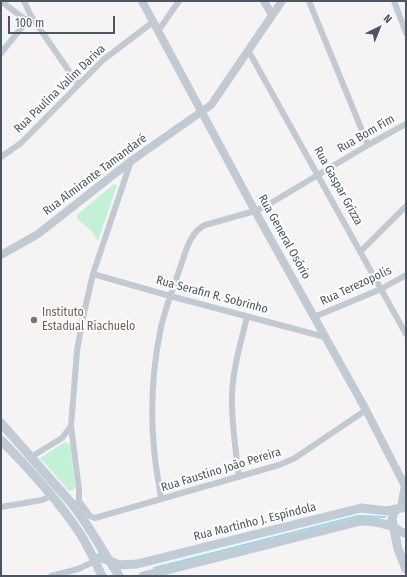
<!DOCTYPE html>
<html>
<head>
<meta charset="utf-8">
<style>
	body { margin:0 }
	#map { position:relative; width:407px; height:577px; overflow:hidden; background:#f5f3f3; font-family:"Fira Sans Condensed",sans-serif }
	canvas { display:block }
	.frame { position:absolute; inset:0; border:2px solid #4a5661; pointer-events:none }
	.north { position:absolute; left:359px; top:8px; width:40px; height:40px; -webkit-text-stroke:3px #fff; paint-order:stroke; rotate:43deg; font-size:11px; font-weight:700; line-height:16px; text-align:center; color:#4a5661 }
	.north::after { content:''; display:block; margin:auto; width:14px; height:18px; background:#4a5661; clip-path:polygon(50% 0,100% 100%,50% 72%,0 100%) }
	.scale { position:absolute; left:8px; top:16px; width:107px; height:18px; box-sizing:border-box; border:2px solid #4a5661; border-top:0; padding-left:5px; font-size:12px; line-height:14px; white-space:nowrap; color:#4a5661; -webkit-text-stroke:3px #fff; paint-order:stroke }
</style>
</head>
<body>
<div id="map">
<canvas width="407" height="577"></canvas>
<div class="frame"></div>
<div class="north">N</div>
<div class="scale">100 m</div>
</div>
<script>
const context = document.querySelector('canvas').getContext('2d');
context.lineJoin = 'round';
function fill(path, color) { context.fillStyle = color; context.fill(path, 'evenodd'); }
function strokePath(path, color, width, dash) { context.strokeStyle = color; context.lineWidth = width; context.lineCap = dash ? 'butt' : 'round'; context.setLineDash(dash || []); context.stroke(path); }
function drawText(font, color, halo, rows, align = 'center') {
  context.font = font + ' "Fira Sans Condensed",sans-serif'; context.lineWidth = 4; context.setLineDash([]); context.textBaseline = 'middle'; context.strokeStyle = halo; context.fillStyle = color; for (const [text, x, y, turn = 0] of rows) {
    context.save(); context.translate(x, y); context.rotate((+turn || 0) * Math.PI / 180); context.textAlign = isNaN(turn) ? turn : align; if (halo) context.strokeText(text, 0, 0); context.fillText(text, 0, 0); context.restore();
  }
}
fill(new Path2D(`
	M 114,184 L 117,185 L 98,241 L 92,231 L 77,219 L 78,214 Z
	M 65,442 L 70,444 L 75,487 L 73,490 L 69,491 L 40,458 Z`), '#c3f1d5');
strokePath(new Path2D(`
	M 154,568 L 358,516 L 385,517`), '#90daee', 2);
strokePath(new Path2D(`
	M 1,1 L 27,21
	M 24,1 L 31,16 L 78,84
	M 309,1 L 368,145
	M 394,1 L 406,33
	M 158,31 L 179,1
	M 248,50 L 406,334
	M 1,53 L 31,16
	M 1,157 L 21,143 L 103,60 L 153,22
	M 360,252 L 406,206
	M 93,274 L 170,296 L 325,337
	M 314,317 L 381,289 L 406,275
	M 31,457 L 62,438 L 71,426
	M 239,477 C 236,450 231,422 232,395 C 233,368 241,342 247,317
	M 161,499 C 159,482 155,465 154,448 C 150,408 153,366 161,327 C 166,306 174,286 181,265 C 186,251 190,232 205,225 L 255,211 L 266,206 L 368,145 L 406,124
	M 79,501 L 90,516 L 95,518 L 279,465 L 295,458 L 366,410
	M 73,505 L 79,501 L 79,490 L 71,426 L 77,351 L 83,317 L 93,274 L 131,161
	M 1,507 L 42,500 L 51,496
	M 51,576 L 78,569 L 95,561`), '#c1cad2', 6);
strokePath(new Path2D(`
	M 142,1 L 255,211 L 366,410 L 406,488
	M 264,1 L 272,15
	M 1,255 L 38,234 L 131,161 L 211,105 L 282,1
	M 401,508 L 405,485`), '#c1cad2', 8);
strokePath(new Path2D(`
	M 1,423 L 73,505 L 87,525 L 119,576
	M 1,440 C 29,469 57,499 79,532 C 88,546 95,561 102,576
	M 398,509 L 394,512 L 392,519 L 398,549 L 406,569
	M 95,561 L 100,557 L 119,565 L 137,564 L 361,508 L 387,511 L 406,507
	M 143,576 L 361,521 C 371,521 382,523 391,526 C 397,528 399,533 406,533`), '#c1cbd6', 9);
for (const [x, y, r, color] of [
	[34,320,4,"#8d6e63"]
]) { const dot = new Path2D(); dot.arc(x, y, r, 0, 2 * Math.PI); context.fillStyle = color; context.fill(dot); strokePath(dot, '#fff', 1.5); }
drawText('12px', '#4a5661', '#fff', [
	["Rua Paulina Valim Dariva",60,89,-44],
	["Rua Bom Fim",366,134,-30],
	["Rua Almirante Tamandaré",95,175,-37],
	["Rua Gaspar Grizza",338,186,61],
	["Rua General Osório",284,237,61],
	["Rua Terezopolis",356,286,-25],
	["Rua Serafin R. Sobrinho",212,295,15],
	["Rua Faustino João Pereira",221,470,-17],
	["Rua Martinho J. Espíndola",255,522,-14]
]);
drawText('12px', '#785e54', '#fff', [
	["Instituto",42,313],
	["Estadual Riachuelo",42,327]
], 'left');
</script>
</body>
</html>
